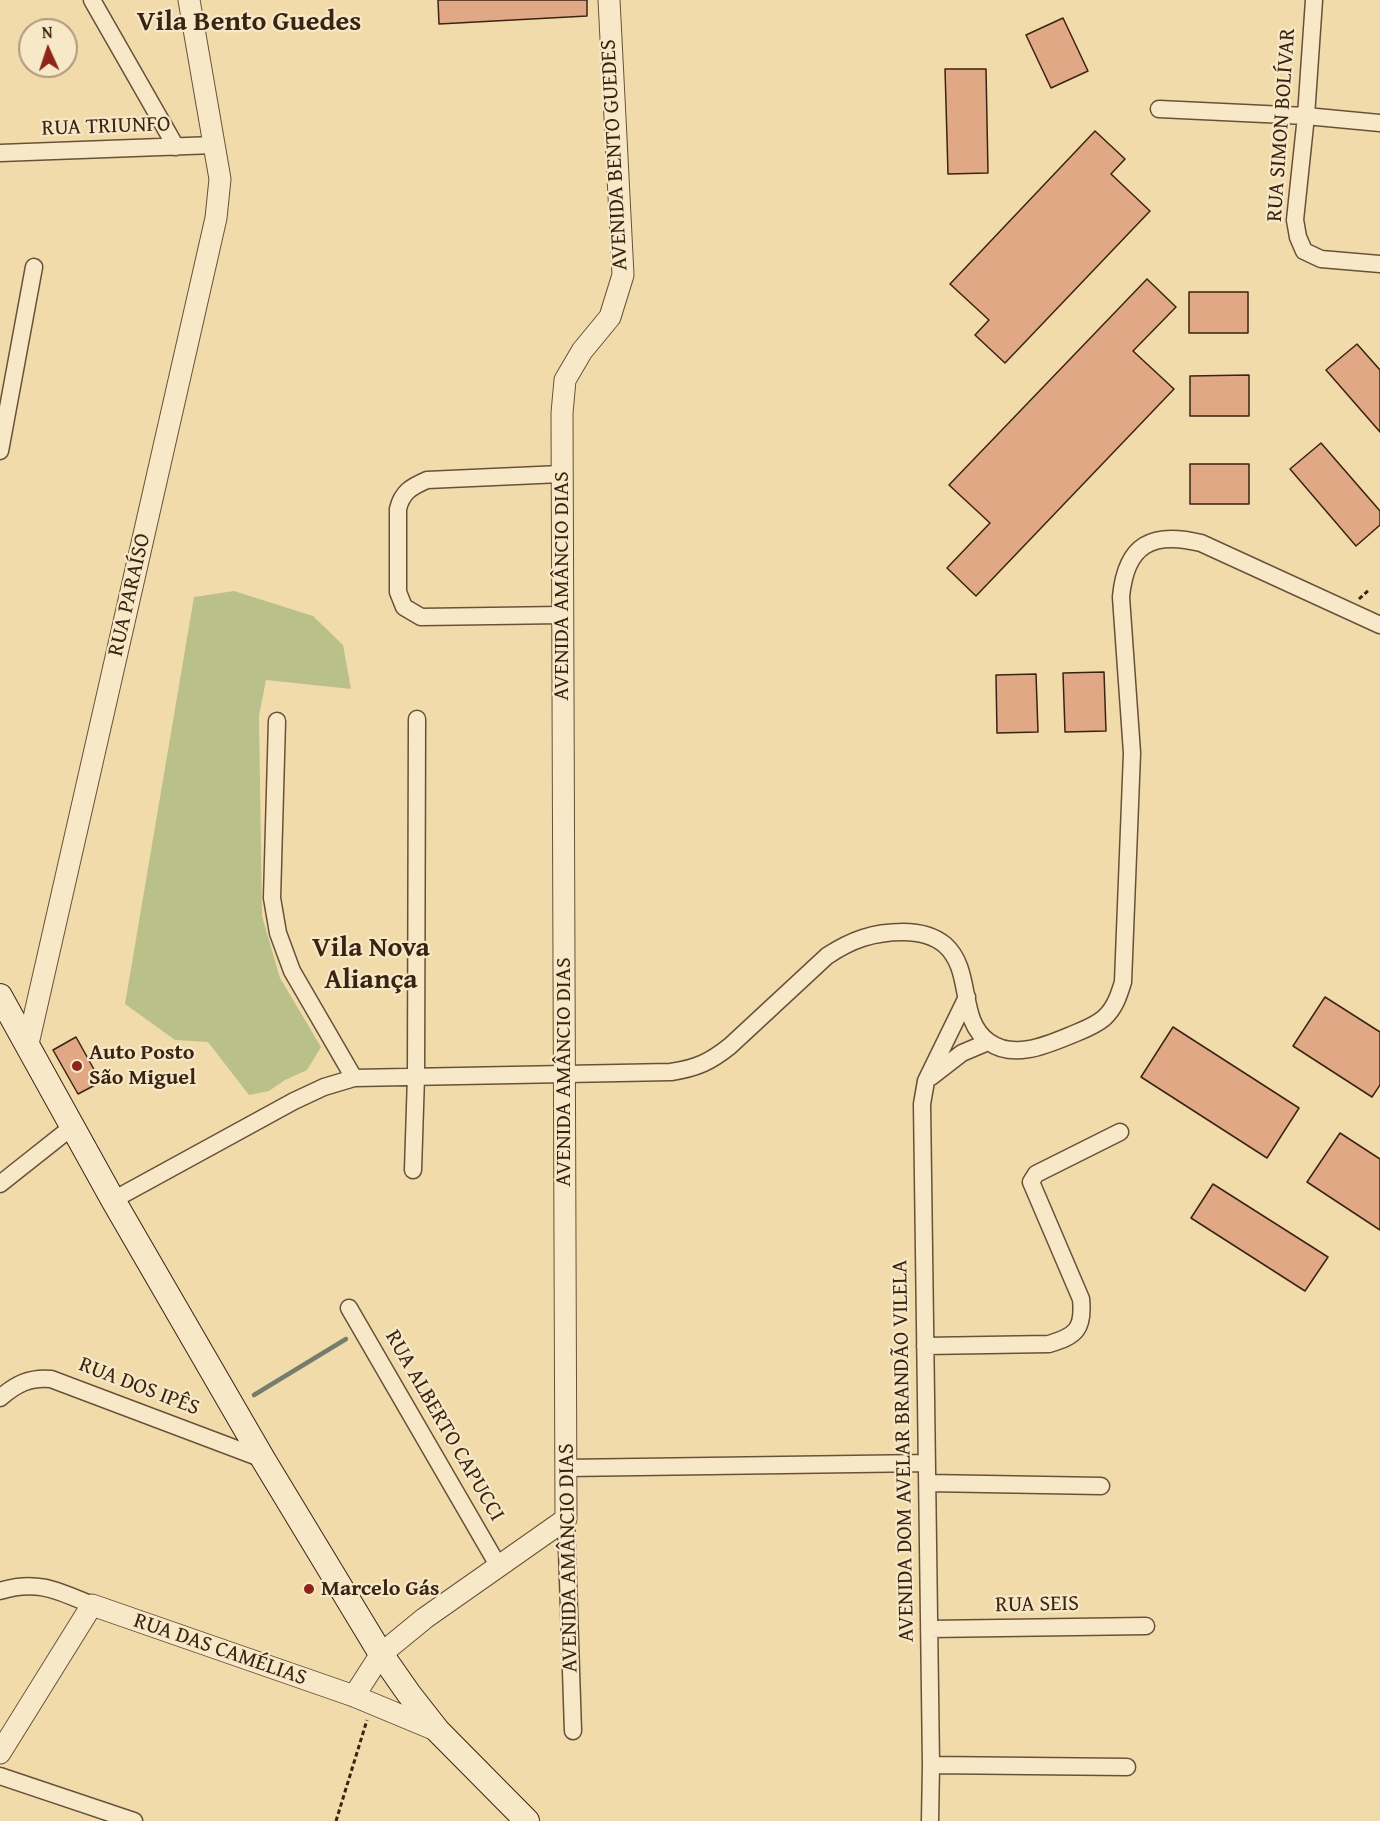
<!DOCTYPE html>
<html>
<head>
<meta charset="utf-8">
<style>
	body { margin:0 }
	#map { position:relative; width:1380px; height:1821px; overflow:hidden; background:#f2dbab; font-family:"Gentium Book Plus",serif }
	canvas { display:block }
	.north { position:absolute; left:18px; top:18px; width:60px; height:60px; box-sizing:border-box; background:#f7e8c8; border:2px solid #ac9980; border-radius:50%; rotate:357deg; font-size:16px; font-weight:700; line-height:24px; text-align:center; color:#3b2313 }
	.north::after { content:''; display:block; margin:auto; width:21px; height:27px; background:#8f2418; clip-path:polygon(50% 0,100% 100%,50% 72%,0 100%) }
</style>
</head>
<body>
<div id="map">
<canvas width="1380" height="1821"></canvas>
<div class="north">N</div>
</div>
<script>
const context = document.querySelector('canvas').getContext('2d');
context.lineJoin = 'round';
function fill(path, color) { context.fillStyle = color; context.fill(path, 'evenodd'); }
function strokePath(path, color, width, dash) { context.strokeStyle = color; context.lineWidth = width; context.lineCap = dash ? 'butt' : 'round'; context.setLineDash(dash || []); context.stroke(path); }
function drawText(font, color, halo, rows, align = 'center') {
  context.font = font + ' "Gentium Book Plus",serif'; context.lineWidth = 4.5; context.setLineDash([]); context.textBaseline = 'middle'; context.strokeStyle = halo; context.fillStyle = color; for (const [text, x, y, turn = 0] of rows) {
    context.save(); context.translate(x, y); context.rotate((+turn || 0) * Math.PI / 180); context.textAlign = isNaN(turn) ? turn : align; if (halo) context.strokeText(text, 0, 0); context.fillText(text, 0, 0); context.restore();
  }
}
fill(new Path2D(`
	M 234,591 L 313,616 L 343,645 L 351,689 L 266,680 L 259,716 L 262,916 L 280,978 L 321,1047 L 307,1070 L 285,1080 L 269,1091 L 249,1095 L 208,1042 L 175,1040 L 125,1004 L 194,597 Z`), '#b9c089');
strokePath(new Path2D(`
	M 254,1395 L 346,1339`), '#757e6c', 4.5);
const building = new Path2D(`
	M 438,0 L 587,0 L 587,16 L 439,24 Z
	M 1063,18 L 1088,71 L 1051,88 L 1026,35 Z
	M 945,69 L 986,69 L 988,173 L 948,174 Z
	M 1095,131 L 1125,159 L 1111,174 L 1150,211 L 1005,363 L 975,335 L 989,320 L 950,284 Z
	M 1147,279 L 1176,307 L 1133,351 L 1174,389 L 976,596 L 947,568 L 990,523 L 949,485 Z
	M 1189,292 L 1248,292 L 1248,333 L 1189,333 Z
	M 1357,344 L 1380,370 L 1380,432 L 1326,370 Z
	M 1249,375 L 1249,416 L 1190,416 L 1190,376 Z
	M 1321,443 L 1380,511 L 1380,525 L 1356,546 L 1290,469 Z
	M 1190,464 L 1249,464 L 1249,504 L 1190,504 Z
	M 1104,672 L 1106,731 L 1065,732 L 1063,673 Z
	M 1036,674 L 1038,732 L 997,733 L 996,675 Z
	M 1325,997 L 1380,1032 L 1380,1085 L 1372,1097 L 1293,1046 Z
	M 1173,1027 L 1299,1108 L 1267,1158 L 1141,1077 Z
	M 76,1037 L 101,1082 L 78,1094 L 53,1050 Z
	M 1340,1133 L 1380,1159 L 1380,1230 L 1307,1182 Z
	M 1213,1184 L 1328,1257 L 1305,1291 L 1191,1218 Z`);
fill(building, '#e1a886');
strokePath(building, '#3b2313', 1.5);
const minor = new Path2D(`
	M 92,0 L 176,147
	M 1314,0 L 1306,116 L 1295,220 L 1298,237 L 1304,251 L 1321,259 L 1380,264
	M 1159,109 L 1306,116 L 1380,123
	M 0,153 L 214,145
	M 0,451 L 34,267
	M 561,474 L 427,480 C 411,487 402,492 398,509 L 398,592 L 404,607 L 421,617 L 562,615
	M 277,721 L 272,898 L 278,933 L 292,971 L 354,1078
	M 931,1077 L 962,1053 L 988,1042
	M 413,1170 L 416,1076 L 417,719
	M 0,1184 L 72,1127
	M 113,1200 L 294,1101 L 324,1087 L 354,1078 L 671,1072 C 697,1068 710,1062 730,1046 L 827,956 C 851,940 873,932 903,932 C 919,932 933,935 945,945 C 974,971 957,1020 989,1042 C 1015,1061 1051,1043 1076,1033 C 1086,1029 1096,1025 1104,1018 C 1115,1008 1119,995 1123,982 L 1132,753 L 1121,597 C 1126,544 1152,531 1201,543 L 1380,625
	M 349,1308 L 499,1567
	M 925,1346 L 1049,1344 C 1076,1336 1084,1329 1081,1299 L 1031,1182 L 1036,1174 L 1120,1132
	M 0,1398 C 16,1384 30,1377 51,1379 L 263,1459
	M 566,1468 L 927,1463
	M 928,1483 L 1101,1486
	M 566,1519 L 573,1731
	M 0,1591 C 37,1579 59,1591 92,1605
	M 929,1629 L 1146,1626
	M 931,1765 L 1127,1767
	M 0,1776 L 134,1821
	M 930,1821 L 931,1765 L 922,1104 L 926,1081 L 967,997`);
const tertiary = new Path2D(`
	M 28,1044 L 216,218 L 220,179 L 189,0
	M 354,1696 L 381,1654 L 425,1618 L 566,1519 L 562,413 L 565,380 L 582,351 L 610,317 L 623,275 L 609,0
	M 0,1753 L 92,1605 L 354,1696 L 438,1731`);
const secondary = new Path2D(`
	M 0,996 L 113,1200 L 263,1459 L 381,1654 L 409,1694 L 438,1731 L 527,1821`);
strokePath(minor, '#695139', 19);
strokePath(tertiary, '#695139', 23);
strokePath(secondary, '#3b2313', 26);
strokePath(new Path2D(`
	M 1359,599 L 1369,590
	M 336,1821 L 367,1720`), '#3b2313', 3, [4.5, 3]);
strokePath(minor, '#f7e8c8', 16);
strokePath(tertiary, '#f7e8c8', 21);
strokePath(secondary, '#f7e8c8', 24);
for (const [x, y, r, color] of [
	[77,1066,6,"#8f2418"],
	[309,1589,6,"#8f2418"]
]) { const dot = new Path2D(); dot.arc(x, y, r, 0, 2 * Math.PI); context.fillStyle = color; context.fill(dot); strokePath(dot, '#f7e8c8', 2); }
drawText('22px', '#3b2313', '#f7e8c8', [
	["RUA SIMON BOLÍVAR",1282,125,-86],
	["RUA TRIUNFO",106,127,-2],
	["AVENIDA BENTO GUEDES",615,155,-93],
	["AVENIDA AMÂNCIO DIAS",562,586,-90],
	["RUA PARAÍSO",130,595,-77],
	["AVENIDA AMÂNCIO DIAS",564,1072,-90],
	["RUA DOS IPÊS",139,1387,21],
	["RUA ALBERTO CAPUCCI",444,1426,60],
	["AVENIDA DOM AVELAR BRANDÃO VILELA",904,1451,-91],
	["AVENIDA AMÂNCIO DIAS",569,1558,-91],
	["RUA SEIS",1037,1605,-1],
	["RUA DAS CAMÉLIAS",220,1650,19]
]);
drawText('bold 22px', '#3b2313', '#f7e8c8', [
	["Auto Posto",89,1053],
	["São Miguel",89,1078],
	["Marcelo Gás",321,1589]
], 'left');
drawText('bold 28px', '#3b2313', '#f7e8c8', [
	["Vila Bento Guedes",249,23],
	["Vila Nova",371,949],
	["Aliança",371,981]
]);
</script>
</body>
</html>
